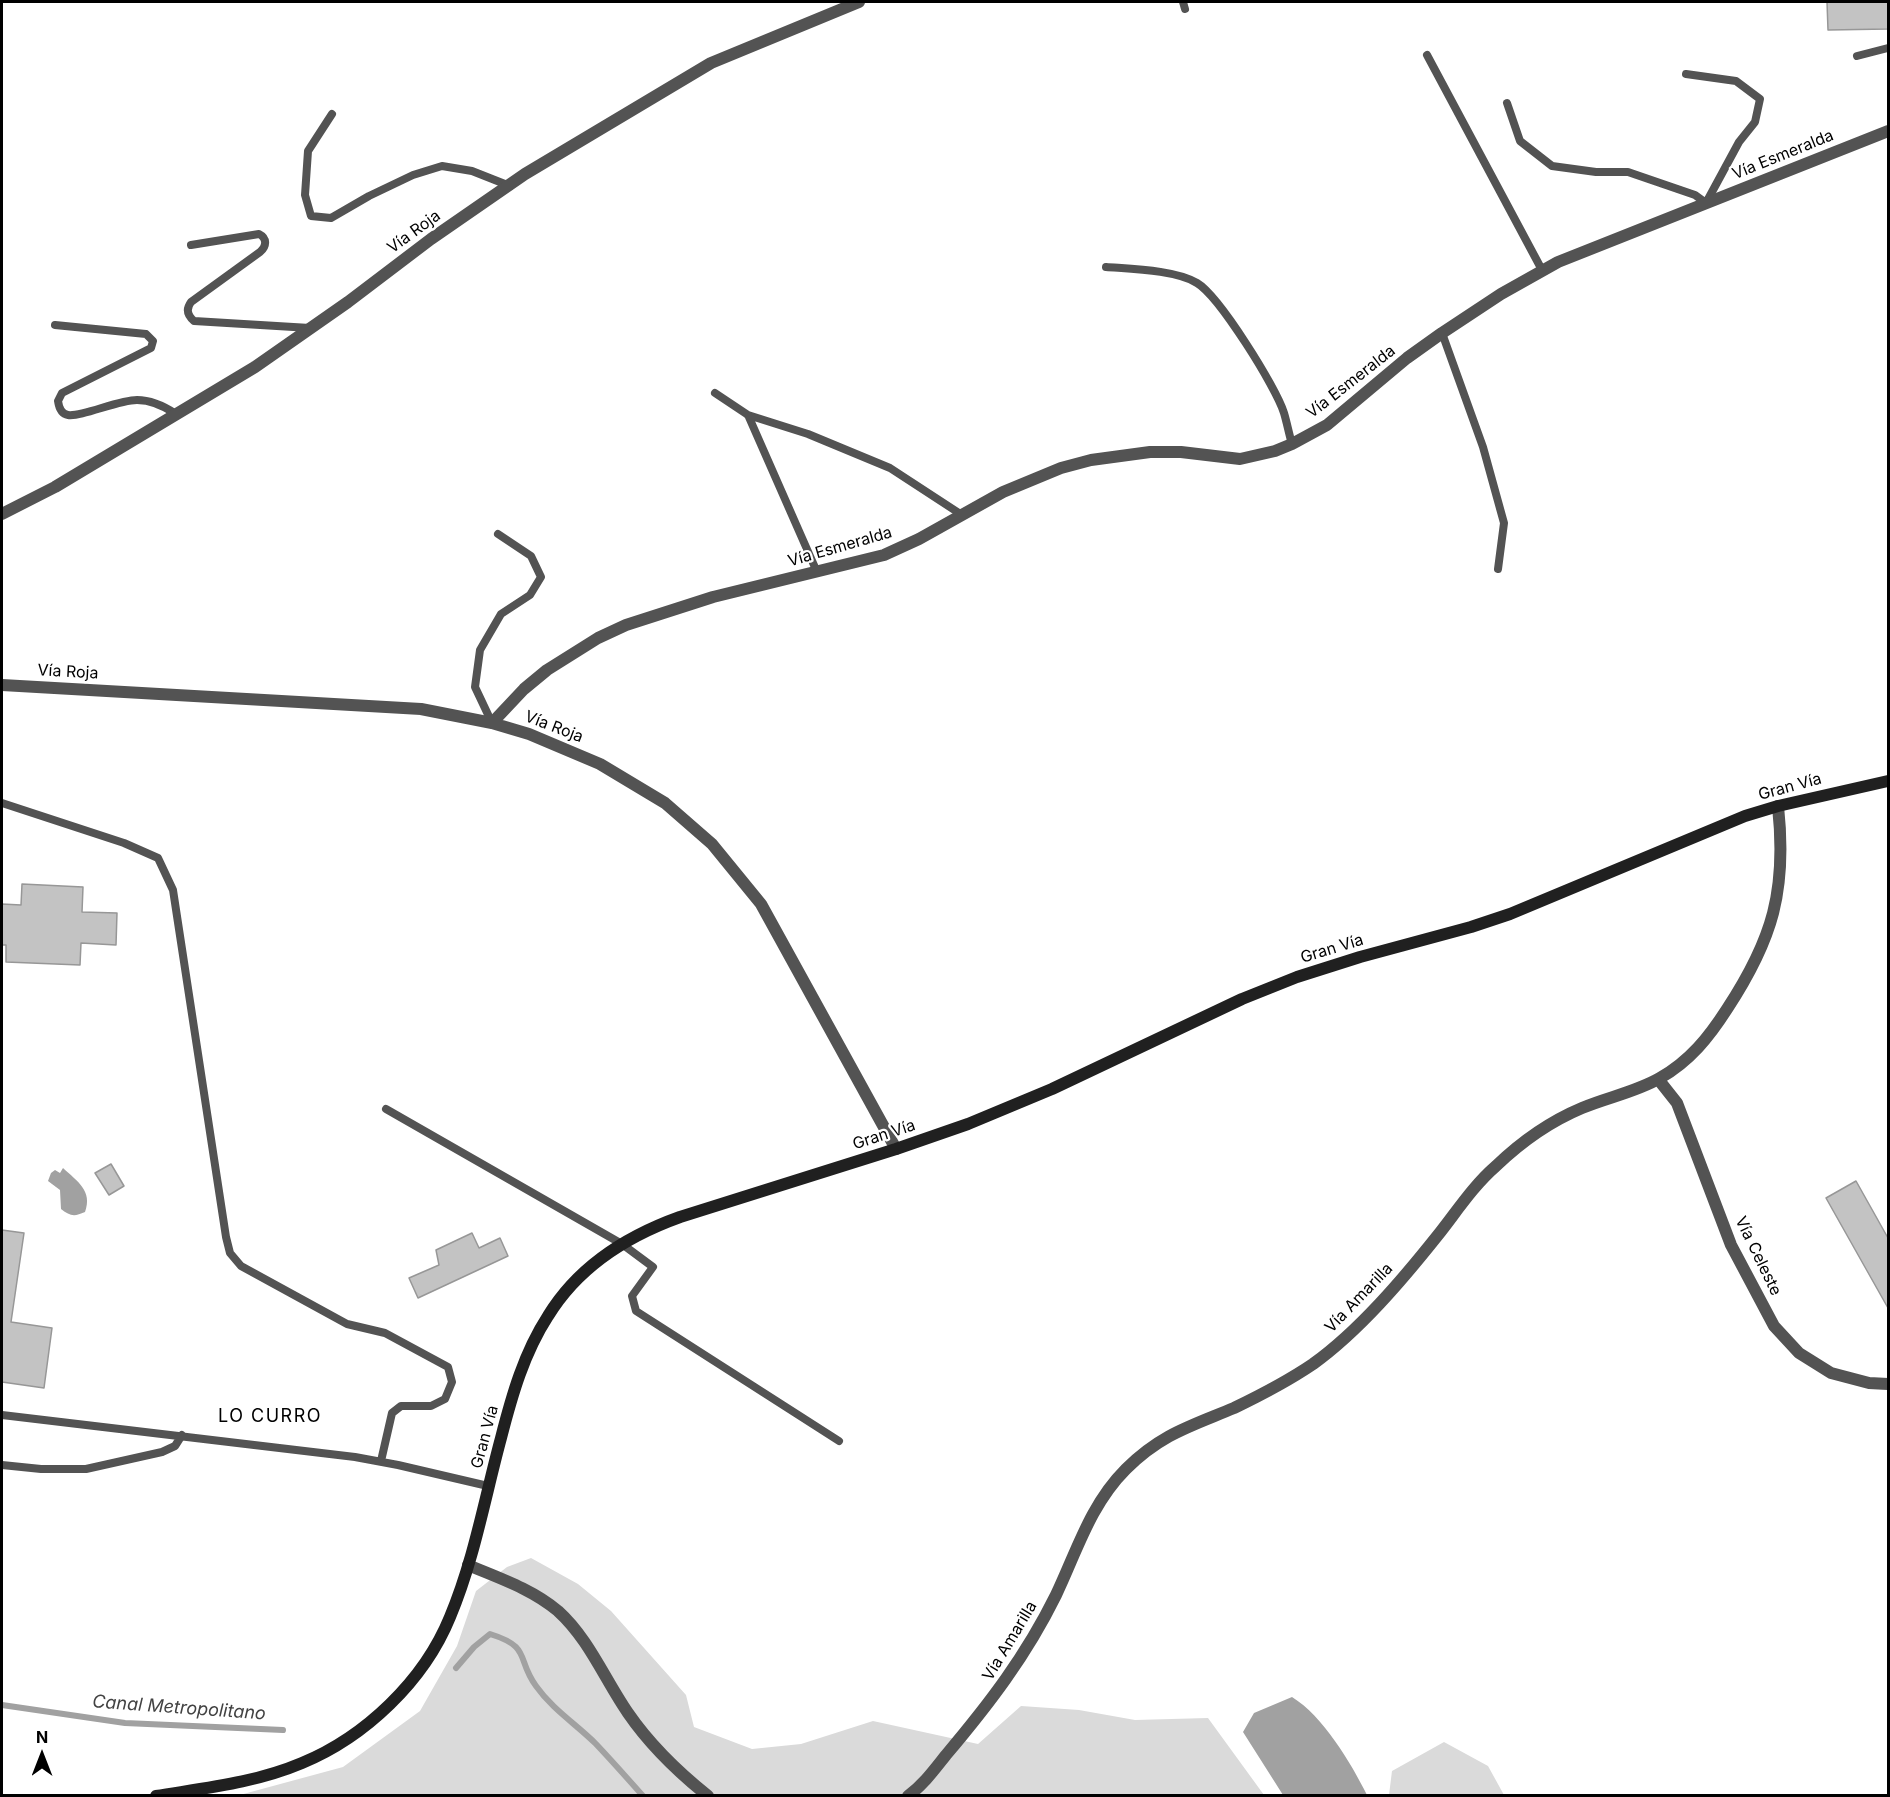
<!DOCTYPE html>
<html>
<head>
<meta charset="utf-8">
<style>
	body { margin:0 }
	#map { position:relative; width:1890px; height:1797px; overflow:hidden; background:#fff; font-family:Inter,sans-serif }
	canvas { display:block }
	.frame { position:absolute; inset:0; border:3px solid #000; pointer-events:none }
	.north { position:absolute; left:12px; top:1725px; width:60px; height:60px; -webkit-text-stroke:4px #fff; paint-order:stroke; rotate:0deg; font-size:16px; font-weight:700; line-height:24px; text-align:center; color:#000 }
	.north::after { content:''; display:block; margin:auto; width:21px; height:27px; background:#000; clip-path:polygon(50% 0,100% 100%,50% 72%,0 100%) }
</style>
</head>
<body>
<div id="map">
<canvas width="1890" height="1797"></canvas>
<div class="frame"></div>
<div class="north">N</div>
</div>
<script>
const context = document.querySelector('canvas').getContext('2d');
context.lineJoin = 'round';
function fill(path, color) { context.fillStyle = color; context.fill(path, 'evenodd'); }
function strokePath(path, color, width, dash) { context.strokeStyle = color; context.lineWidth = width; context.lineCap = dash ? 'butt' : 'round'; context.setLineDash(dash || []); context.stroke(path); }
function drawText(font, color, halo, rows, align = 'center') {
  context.font = font + ' Inter,sans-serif'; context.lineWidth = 4.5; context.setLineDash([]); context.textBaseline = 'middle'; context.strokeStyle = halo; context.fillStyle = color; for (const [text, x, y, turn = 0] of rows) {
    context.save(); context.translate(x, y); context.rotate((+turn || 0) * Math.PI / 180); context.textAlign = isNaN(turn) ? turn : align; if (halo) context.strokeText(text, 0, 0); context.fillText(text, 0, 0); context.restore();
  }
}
fill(new Path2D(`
	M 531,1558 L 578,1584 L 611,1611 L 686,1695 L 694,1727 L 752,1749 L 801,1744 L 873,1721 L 978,1744 L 1021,1706 L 1079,1710 L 1135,1720 L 1208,1718 L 1264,1795 L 236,1796 L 343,1767 L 420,1711 L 457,1646 L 476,1591 L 507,1567 Z
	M 1444,1742 L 1488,1766 L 1504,1795 L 1389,1795 L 1392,1771 Z`), '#dadada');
fill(new Path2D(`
	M 63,1168 C 77,1181 93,1191 85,1212 C 74,1217 70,1216 61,1209 L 60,1190 L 48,1181 L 51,1173 L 55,1170 L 60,1173 Z
	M 1292,1697 C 1323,1716 1351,1763 1367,1795 L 1283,1795 L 1243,1732 L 1254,1713 Z`), '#a1a1a1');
strokePath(new Path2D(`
	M 456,1668 L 474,1647 L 490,1634 C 532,1647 516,1659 536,1686 C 553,1710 576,1724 596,1744 C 612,1761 628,1779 643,1796
	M 2,1705 L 125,1723 L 283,1730`), '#a1a1a1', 6);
const building = new Path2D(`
	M 1827,2 L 1888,2 L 1888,29 L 1828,30 Z
	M 22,884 L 83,887 L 82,912 L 117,913 L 116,945 L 81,943 L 80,965 L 6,962 L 6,945 L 2,945 L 2,904 L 21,905 Z
	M 111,1164 L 124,1186 L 109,1195 L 95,1173 Z
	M 1856,1181 L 1888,1238 L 1888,1308 L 1826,1198 Z
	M 2,1230 L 24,1233 L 11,1322 L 52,1328 L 44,1388 L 2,1382 Z
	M 472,1233 L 479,1248 L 500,1238 L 508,1256 L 418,1298 L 409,1278 L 439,1265 L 436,1250 Z`);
fill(building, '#c3c3c3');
strokePath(building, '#979797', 1.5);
strokePath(new Path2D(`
	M 1183,2 L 1185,9
	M 1427,55 L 1542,270
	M 1857,56 L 1888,48
	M 1507,103 L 1520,141 L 1552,166 L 1596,172 L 1628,172 L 1695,195 L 1706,203 L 1739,142 L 1755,122 L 1760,99 L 1736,81 L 1686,74
	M 332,114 L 308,151 L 305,195 L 311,216 L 331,218 L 369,196 L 413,175 L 442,166 L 472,171 L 510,186
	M 191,245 L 259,234 C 267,238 267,246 260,252 L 191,302 C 186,309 187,315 194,321 L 310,328
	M 1106,267 C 1131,269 1176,270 1197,283 C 1219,296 1276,387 1284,413 C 1287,423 1289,434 1292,444
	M 55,325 L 146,334 L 153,341 L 151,348 L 62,393 L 58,401 C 59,408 61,414 68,415 C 82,417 118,400 137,400 C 151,400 164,406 176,414
	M 1442,333 L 1483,447 L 1504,523 L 1498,569
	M 715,393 L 748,415 L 817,572
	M 748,415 L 808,434 L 890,468 L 962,515
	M 492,723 L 475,687 L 480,650 L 501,614 L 530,595 L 541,577 L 531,556 L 498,534
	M 2,803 L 124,843 L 158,858 L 173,890 L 226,1237 L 230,1253 L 241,1266 L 347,1324 L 385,1333 L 448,1367 L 452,1382 L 445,1399 L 431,1406 L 401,1406 L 392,1413 L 381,1461
	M 386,1109 L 622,1244 L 653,1267 L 632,1296 L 636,1311 L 839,1441
	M 2,1415 L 355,1457 L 398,1465 L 488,1486
	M 2,1465 L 41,1469 L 86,1469 L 162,1452 L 175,1446 L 182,1435`), '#535353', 8);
strokePath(new Path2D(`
	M 2,514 L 55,487 L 255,367 L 348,302 L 431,239 L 525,174 L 711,63 L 859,2
	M 2,685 L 421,709 L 492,723 L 529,734 L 600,764 L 665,803 L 712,844 L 761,904 L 896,1149
	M 492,723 L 524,689 L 547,670 L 598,638 L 626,625 L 713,597 L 884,555 L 919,539 L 1003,492 L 1061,468 L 1091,460 L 1150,452 L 1181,452 L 1240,459 L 1275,451 L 1292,444 L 1327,425 L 1407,358 L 1442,333 L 1501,294 L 1558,262 L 1888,131
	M 1658,1079 L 1677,1103 L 1731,1245 L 1774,1326 L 1799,1353 L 1831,1373 L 1869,1383 L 1888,1384
	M 468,1565 C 499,1578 532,1589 558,1611 C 589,1639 605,1680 628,1713 C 650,1745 678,1772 708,1796
	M 908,1796 C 924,1784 934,1770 946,1755 C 989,1704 1026,1656 1056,1595 C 1077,1551 1090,1505 1126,1469 C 1161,1434 1191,1426 1234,1408 C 1261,1395 1288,1381 1313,1364 C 1359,1331 1403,1279 1438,1235 C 1457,1211 1473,1186 1496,1166 C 1521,1142 1551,1121 1582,1108 C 1608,1097 1636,1092 1660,1078 C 1690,1061 1709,1037 1727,1009 C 1773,939 1787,890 1778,806`), '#535353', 12);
strokePath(new Path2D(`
	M 156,1796 C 205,1788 255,1783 302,1763 C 365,1737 424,1681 450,1617 C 474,1560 485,1497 501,1438 C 512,1395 524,1353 548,1316 C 578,1267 627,1236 680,1217 L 896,1149 L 968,1124 L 1052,1089 L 1242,999 L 1297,977 L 1360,957 L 1471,927 L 1510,914 L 1745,816 L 1778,806 L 1888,781`), '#202020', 12);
drawText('16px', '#000', '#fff', [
	["Vía Esmeralda",1783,155,-22],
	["Vía Roja",414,232,-36],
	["Vía Esmeralda",1351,382,-38],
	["Vía Esmeralda",840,547,-16],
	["Vía Roja",68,672,3],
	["Vía Roja",554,727,21],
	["Gran Vía",1790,787,-15],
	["Gran Vía",1332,949,-17],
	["Gran Vía",884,1135,-18],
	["Vía Celeste",1758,1256,64],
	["Vía Amarilla",1359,1298,-46],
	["Gran Vía",485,1437,-75],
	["Vía Amarilla",1010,1641,-59]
]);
context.letterSpacing = '1.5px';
drawText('18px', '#000', '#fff', [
	["LO CURRO",270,1417]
]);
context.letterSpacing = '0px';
drawText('italic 18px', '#424242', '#fff', [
	["Canal Metropolitano",179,1708,4]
]);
</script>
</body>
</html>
